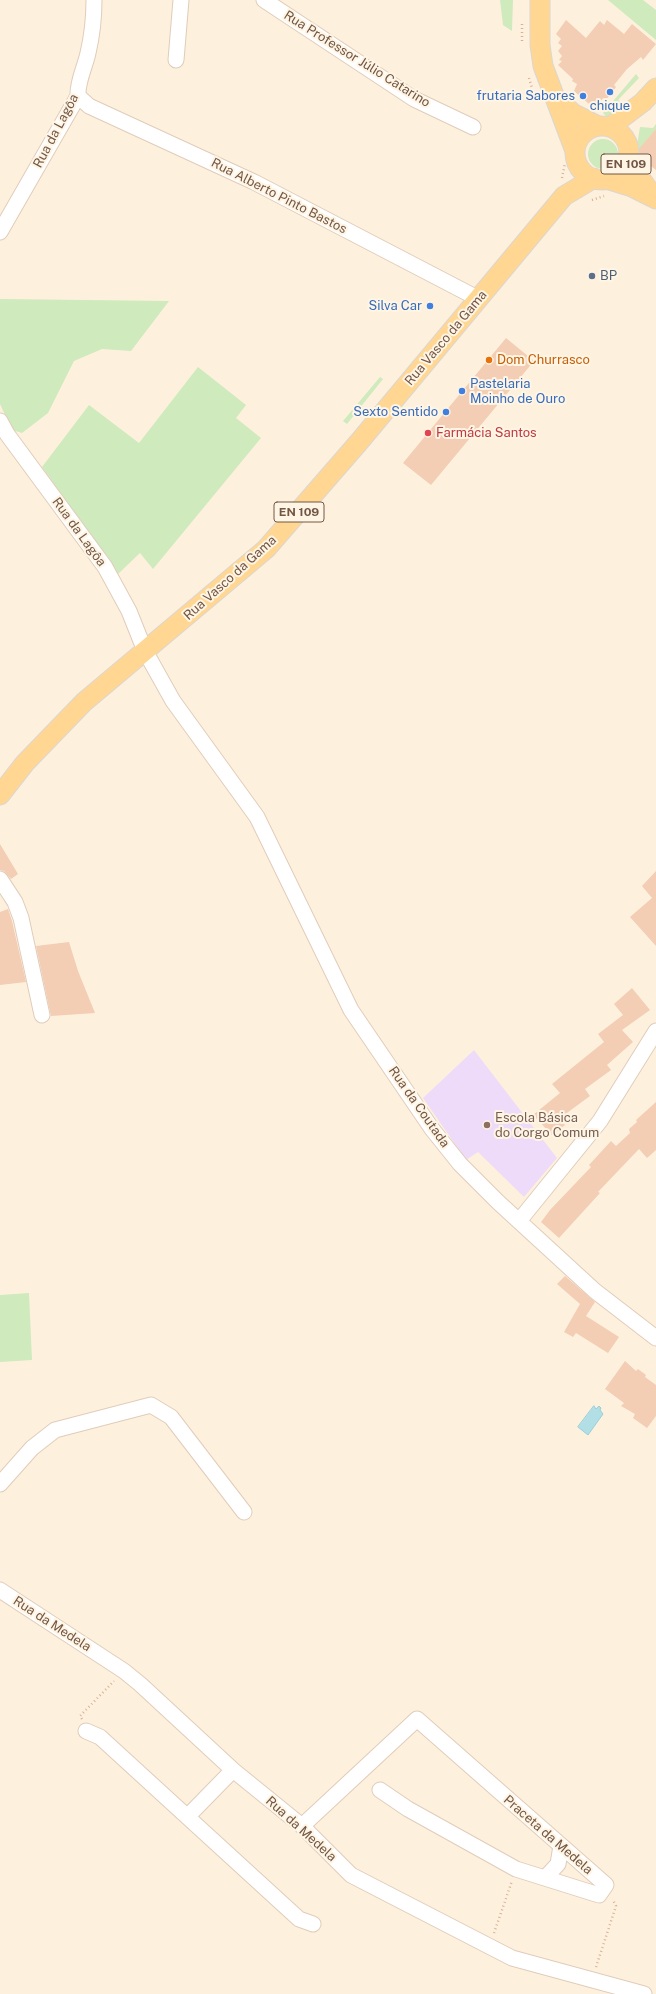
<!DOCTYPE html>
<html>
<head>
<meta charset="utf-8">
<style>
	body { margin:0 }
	canvas { display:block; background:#fdf1dd }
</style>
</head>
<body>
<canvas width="656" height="1994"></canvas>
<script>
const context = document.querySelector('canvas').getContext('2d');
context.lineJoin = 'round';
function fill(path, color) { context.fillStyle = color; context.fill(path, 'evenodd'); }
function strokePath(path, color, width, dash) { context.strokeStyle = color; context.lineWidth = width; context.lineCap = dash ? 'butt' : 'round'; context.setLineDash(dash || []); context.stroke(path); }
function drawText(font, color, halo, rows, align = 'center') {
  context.font = font + ' "Public Sans",sans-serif'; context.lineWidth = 4; context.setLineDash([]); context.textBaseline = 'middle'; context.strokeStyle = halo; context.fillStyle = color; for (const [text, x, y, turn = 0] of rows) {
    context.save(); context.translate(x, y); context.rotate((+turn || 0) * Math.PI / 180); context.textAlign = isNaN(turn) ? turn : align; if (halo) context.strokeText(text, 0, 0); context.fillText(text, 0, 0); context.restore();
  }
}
fill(new Path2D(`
	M 474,1050 L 557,1158 L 524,1197 L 478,1152 L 466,1160 L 423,1098 Z`), '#eedbf9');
fill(new Path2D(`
	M 500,0 L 513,0 L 512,31 L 503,25 Z
	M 608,0 L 643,0 L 656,10 L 656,40 Z
	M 636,74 L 639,78 L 618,100 L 632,107 L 608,118 L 603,113 Z
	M 656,124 L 656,129 L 639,150 L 637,145 L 640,127 L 653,128 Z
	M588 154a15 15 0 1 1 30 0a15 15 0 1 1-30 0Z
	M 0,299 L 169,301 L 131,351 L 102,349 L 74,361 L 48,413 L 22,433 L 12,430 L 0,404 Z
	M 198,367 L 246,405 L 236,418 L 261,438 L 153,569 L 140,553 L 118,574 L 42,467 L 89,405 L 139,443 Z
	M 380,377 L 383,379 L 347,424 L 343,421 Z
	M 29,1293 L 32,1360 L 0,1362 L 0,1295 Z`), '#cfeabc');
const water = new Path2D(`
	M 594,1406 L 596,1409 L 599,1406 L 601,1408 L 600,1410 L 603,1414 L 588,1435 L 578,1427 Z`);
fill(water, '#b2dfe6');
strokePath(water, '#98ced9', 1);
fill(new Path2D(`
	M 566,20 L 586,38 L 600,21 L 604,25 L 607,20 L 624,34 L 632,24 L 656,44 L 643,60 L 641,57 L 627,69 L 614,85 L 616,87 L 606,100 L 603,98 L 595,109 L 574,91 L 577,84 L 572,81 L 573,79 L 558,65 L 562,61 L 559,60 L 562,56 L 558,51 L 562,46 L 558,43 L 561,39 L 556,34 Z
	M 656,129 L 656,170 L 642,159 L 638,150 Z
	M 506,338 L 534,361 L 431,485 L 403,463 Z
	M 0,844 L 18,874 L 11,879 L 4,871 L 0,870 Z
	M 656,871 L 656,946 L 630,917 L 652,898 L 642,886 Z
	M 8,909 L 12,921 L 26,982 L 0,985 L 0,912 Z
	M 69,942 L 78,971 L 95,1013 L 51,1016 L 36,946 Z
	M 632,988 L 650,1010 L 622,1030 L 633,1042 L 607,1065 L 611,1070 L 585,1089 L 590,1096 L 560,1118 L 565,1125 L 552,1135 L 533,1115 L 560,1093 L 552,1084 L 604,1042 L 598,1034 L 623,1015 L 614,1004 Z
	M 656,1102 L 656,1150 L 647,1158 L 639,1149 L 598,1192 L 600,1193 L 559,1238 L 541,1222 L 550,1210 L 591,1167 L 589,1165 L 611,1141 L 616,1146 L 630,1133 L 629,1129 L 637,1122 L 636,1120 Z
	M 565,1276 L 595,1302 L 586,1316 L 619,1337 L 608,1353 L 576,1333 L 573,1337 L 564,1332 L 580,1304 L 557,1284 Z
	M 625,1361 L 636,1371 L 638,1369 L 646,1375 L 645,1377 L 656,1385 L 656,1416 L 647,1428 L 633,1418 L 635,1414 L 621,1406 L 624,1403 L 605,1389 Z`), '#f3cdb4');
const minor = new Path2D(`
	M 264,0 L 414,99 L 473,127
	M 176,60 L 181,0
	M 78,96 L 89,106 L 254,182 L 479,299
	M 0,232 L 78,96 C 77,82 85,67 88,53 C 92,36 94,18 94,0
	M 0,421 L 7,434 L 105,567 L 129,611 L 145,651 L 173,701 L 257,817 L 351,1010 L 432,1129 L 460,1164 L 498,1202 L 595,1291 L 656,1338
	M 0,879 L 15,902 L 21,918 L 42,1015
	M 519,1221 L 600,1121 L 656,1031
	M 0,1484 L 32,1448 L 55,1430 L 151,1405 L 171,1417 L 244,1512
	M 0,1590 L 124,1671 L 140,1684 L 233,1770 L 302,1826 L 351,1875 L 512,1958 L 644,1994
	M 86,1731 L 100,1737 L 299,1919 L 313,1924
	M 188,1816 L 233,1770
	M 302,1826 L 417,1719 L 606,1885 L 599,1895 L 516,1869 L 408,1809 L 380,1790
	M 545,1878 L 558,1864 L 561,1846`);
const major = new Path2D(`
	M 540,0 L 540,45 L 543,66 L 575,151
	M 555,98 L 574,114 L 598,126
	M575 153a27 27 0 1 1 54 0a27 27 0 1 1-54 0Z
	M 610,127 L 643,102 L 656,88
	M 628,155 L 638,175 L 654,197
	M 606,179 L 632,187 L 656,199
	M 0,795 L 25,763 L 84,702 L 266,549 L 359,442 L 564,196 L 594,178`);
strokePath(minor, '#e1ccba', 17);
strokePath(major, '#ddd6d2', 21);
strokePath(new Path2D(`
	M 522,24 L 522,43
	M 529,78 L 532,88
	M 562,178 L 565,163
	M 592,200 L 604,196
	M 82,1719 L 80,1716 L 114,1681
	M 494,1933 L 512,1881
	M 596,1967 L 616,1906 L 613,1900`), '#d8b198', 2.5, [1, 3]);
strokePath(minor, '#fff', 15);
strokePath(major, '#ffd792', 19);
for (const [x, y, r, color] of [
	[610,92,4,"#3f7fe0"],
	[583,96,4,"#3f7fe0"],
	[592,276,4,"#5c6f8a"],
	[430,306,4,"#3f7fe0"],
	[489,360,4,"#e8710a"],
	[462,391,4,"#3f7fe0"],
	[446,412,4,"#3f7fe0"],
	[428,433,4,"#e0444e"],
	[487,1125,4,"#8d6e63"]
]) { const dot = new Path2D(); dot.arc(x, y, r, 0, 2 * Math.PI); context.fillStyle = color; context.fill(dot); strokePath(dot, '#fff5e4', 1.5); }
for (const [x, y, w] of [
	[626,164,50],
	[299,512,50]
]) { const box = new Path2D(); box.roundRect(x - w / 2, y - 10, w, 20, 3); context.fillStyle = '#fff5e4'; context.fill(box); strokePath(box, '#735645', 1); }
drawText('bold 12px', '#735645', null, [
	["EN 109",626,164],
	["EN 109",299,512]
]);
drawText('13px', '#735645', '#fff5e4', [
	["Rua Professor Júlio Catarino",357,59,32],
	["Rua da Lagôa",56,131,-62],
	["Rua Alberto Pinto Bastos",279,196,27],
	["Rua Vasco da Gama",446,338,-50],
	["Rua da Lagôa",79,532,54],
	["Rua Vasco da Gama",230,578,-42],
	["Rua da Coutada",419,1107,55],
	["Rua da Medela",52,1624,33],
	["Rua da Medela",301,1829,42],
	["Praceta da Medela",548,1835,41]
]);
drawText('13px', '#366cbe', '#fff5e4', [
	["frutaria Sabores",575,96],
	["chique",610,106,"center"],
	["Silva Car",422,306],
	["Pastelaria",470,384,"left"],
	["Moinho de Ouro",470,399,"left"],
	["Sexto Sentido",438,412]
], 'right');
drawText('13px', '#4e5e75', '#fff5e4', [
	["BP",600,276]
], 'left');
drawText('13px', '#c56008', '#fff5e4', [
	["Dom Churrasco",497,360]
], 'left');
drawText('13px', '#be3a42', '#fff5e4', [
	["Farmácia Santos",436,433]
], 'left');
drawText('13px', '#785e54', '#fff5e4', [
	["Escola Básica",495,1118],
	["do Corgo Comum",495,1133]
], 'left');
</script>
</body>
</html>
